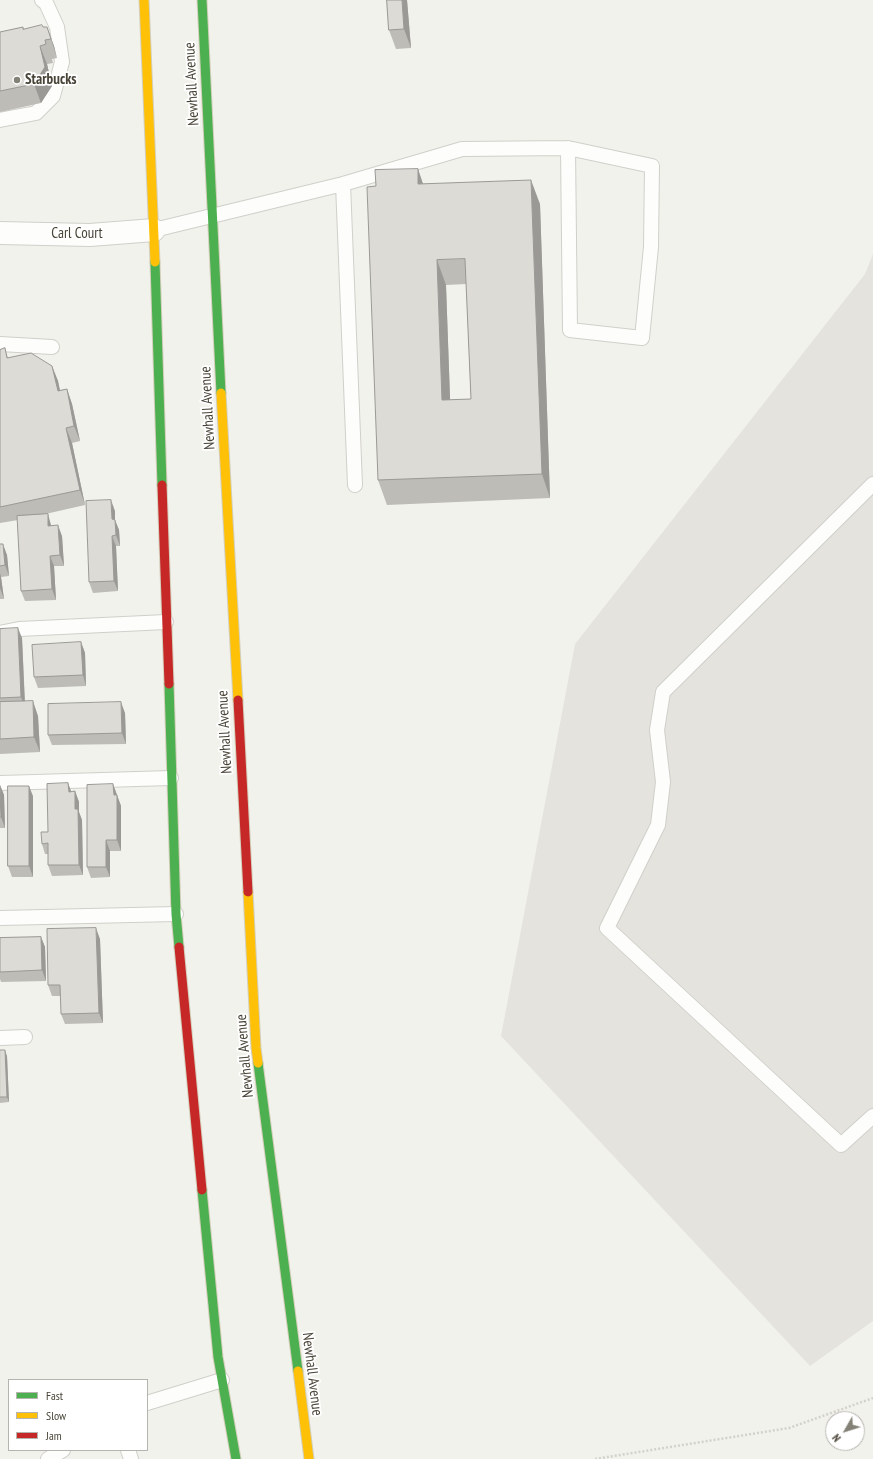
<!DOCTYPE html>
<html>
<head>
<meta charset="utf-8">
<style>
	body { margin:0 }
	#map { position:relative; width:873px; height:1459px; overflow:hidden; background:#f2f2ed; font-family:"PT Sans Narrow",sans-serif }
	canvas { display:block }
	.legend { position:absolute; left:8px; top:1379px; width:140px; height:72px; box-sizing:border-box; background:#fff; border:1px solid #b6b4af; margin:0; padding:5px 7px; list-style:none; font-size:12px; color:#494438 }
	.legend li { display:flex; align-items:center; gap:8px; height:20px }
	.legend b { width:20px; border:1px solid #b6b4af }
	.north { position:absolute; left:825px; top:1411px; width:40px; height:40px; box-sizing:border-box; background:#fff; border:1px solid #b6b4af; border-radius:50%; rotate:231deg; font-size:11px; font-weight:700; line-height:16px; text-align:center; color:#494438 }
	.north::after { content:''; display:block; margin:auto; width:14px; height:18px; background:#848177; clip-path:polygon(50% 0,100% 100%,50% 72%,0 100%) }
</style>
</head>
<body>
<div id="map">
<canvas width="873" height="1459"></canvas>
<ul class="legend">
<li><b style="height:5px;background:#4caf50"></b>Fast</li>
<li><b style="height:5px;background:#ffc107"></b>Slow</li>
<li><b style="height:5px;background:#c62828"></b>Jam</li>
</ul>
<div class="north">N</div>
</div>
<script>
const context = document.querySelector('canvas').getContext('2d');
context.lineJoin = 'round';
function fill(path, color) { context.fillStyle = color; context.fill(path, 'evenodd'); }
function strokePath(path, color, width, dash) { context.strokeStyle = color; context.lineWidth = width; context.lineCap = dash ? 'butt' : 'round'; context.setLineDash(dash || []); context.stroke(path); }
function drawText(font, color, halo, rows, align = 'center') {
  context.font = font + ' "PT Sans Narrow",sans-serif'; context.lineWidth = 3.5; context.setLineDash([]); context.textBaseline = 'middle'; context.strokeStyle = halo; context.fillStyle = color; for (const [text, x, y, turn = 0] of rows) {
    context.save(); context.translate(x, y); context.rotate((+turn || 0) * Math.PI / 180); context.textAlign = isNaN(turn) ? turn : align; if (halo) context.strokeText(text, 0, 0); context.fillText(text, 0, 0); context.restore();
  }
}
fill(new Path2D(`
	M 873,254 L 873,1321 L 810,1366 L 501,1036 L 575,644 L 865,274 Z`), '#e5e3de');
const lane = new Path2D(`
	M 0,120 L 36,113 L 53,96 L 62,62 L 57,27 L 46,3 L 42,0
	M 343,184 L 355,485
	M 154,230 L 343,184 L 462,149 L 568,148 L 652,166 L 651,247 L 642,338 L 570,330 L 568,148
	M 0,344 L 52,347
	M 873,484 L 663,692 L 657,730 L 663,782 L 658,825 L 607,928 L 841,1145 L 873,1116
	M 0,633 L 19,629 L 166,622
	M 0,783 L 171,778
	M 0,918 L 176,914
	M 0,1038 L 25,1037
	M 147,1403 L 222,1380
	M 128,1450 L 131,1459
	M 48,1459 L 63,1450`);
const street = new Path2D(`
	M 0,233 L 90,235 L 154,230`);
const fast = new Path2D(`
	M 202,0 L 221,393
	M 155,262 L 162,485
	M 169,684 L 176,914 L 179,947
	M 258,1063 L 298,1371
	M 202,1190 L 218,1357 L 236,1459`);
const slow = new Path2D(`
	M 144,0 L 155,262
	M 221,393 L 238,700
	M 248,892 L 256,1048 L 258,1063
	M 298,1371 L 309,1459`);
const jam = new Path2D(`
	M 162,485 L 169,684
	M 238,700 L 248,892
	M 179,947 L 202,1190`);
strokePath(lane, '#d0cfca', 16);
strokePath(street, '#d0cfca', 24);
strokePath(fast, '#d4cfbb', 11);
strokePath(slow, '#d4cfbb', 11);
strokePath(jam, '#d4cfbb', 11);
strokePath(new Path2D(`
	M 595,1459 L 789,1428 L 873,1398`), '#d2d2cb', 2.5, [2, 2]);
strokePath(lane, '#fdfdfc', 14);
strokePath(street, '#fdfdfc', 22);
strokePath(fast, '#4caf50', 9);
strokePath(slow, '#ffc107', 9);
strokePath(jam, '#c62828', 9);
fill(new Path2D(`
	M 387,0 L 407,0 L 411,48 L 396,49 L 389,30 Z
	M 23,27 L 24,29 L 47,27 L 54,46 L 57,58 L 52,59 L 53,63 L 47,64 L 52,86 L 41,103 L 0,112 L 0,32 Z
	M 418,169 L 423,184 L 540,204 L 550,498 L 387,505 L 378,480 L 376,186 ZM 466,284 L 471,399 L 450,400 L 446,285 Z
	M 5,348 L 8,358 L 52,366 L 58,381 L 60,390 L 67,389 L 72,404 L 80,441 L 72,443 L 85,505 L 41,515 L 62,536 L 64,566 L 54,566 L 56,600 L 25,601 L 21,591 L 18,520 L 0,523 L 0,350 Z
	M 115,511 L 115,520 L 119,530 L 120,546 L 116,546 L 118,591 L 93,593 L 89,582 Z
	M 0,544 L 7,555 L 9,576 L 1,577 L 4,599 L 0,599 Z
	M 0,629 L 22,638 L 25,701 L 38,716 L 40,752 L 0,754 Z
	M 81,642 L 85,653 L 86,686 L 38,688 L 34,677 Z
	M 125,713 L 126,744 L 52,745 L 48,735 Z
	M 68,783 L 71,791 L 75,791 L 79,802 L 79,812 L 82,820 L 83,875 L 52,876 L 48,865 L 48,854 L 45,854 L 42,844 L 48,832 Z
	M 113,784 L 121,806 L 121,851 L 110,851 L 110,877 L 91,878 L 87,867 Z
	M 0,785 L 4,795 L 5,828 L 0,828 Z
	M 33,796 L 33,877 L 12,877 L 8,866 Z
	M 41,937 L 45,947 L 46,981 L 1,982 L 0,979 L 0,938 Z
	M 100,939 L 103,1023 L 65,1024 L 61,1014 L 61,996 L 52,996 L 48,985 Z
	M 0,1050 L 7,1056 L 9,1102 L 0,1103 Z`), '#bdbcb7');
fill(new Path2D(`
	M 402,0 L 407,0 L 411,48 L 404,29 Z
	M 47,27 L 54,46 L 57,58 L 51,39 Z
	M 40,46 L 47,64 L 52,86 L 41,103 L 34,84 Z
	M 418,169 L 426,193 L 418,184 Z
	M 531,180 L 540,204 L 550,498 L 542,474 Z
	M 437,260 L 446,285 L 451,425 L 442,400 Z
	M 52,366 L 58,381 L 63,406 L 58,391 Z
	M 67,389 L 72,404 L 80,441 L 74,426 Z
	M 66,428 L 72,443 L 85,505 L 80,490 Z
	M 111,500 L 115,511 L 115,530 L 112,519 Z
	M 48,514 L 51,525 L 52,537 L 48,526 Z
	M 115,520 L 119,530 L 120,546 L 116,535 Z
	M 58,525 L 62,536 L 64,566 L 60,555 Z
	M 112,536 L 116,546 L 118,591 L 114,581 Z
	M 3,544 L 7,555 L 9,576 L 5,565 Z
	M 50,556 L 54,566 L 56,600 L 52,589 Z
	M 0,573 L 1,577 L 4,599 L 0,588 Z
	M 18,628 L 22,638 L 25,708 L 21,697 Z
	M 81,642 L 85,653 L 86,686 L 83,675 Z
	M 33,701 L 38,716 L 40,752 L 34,737 Z
	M 121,702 L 125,713 L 126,744 L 122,733 Z
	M 68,783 L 72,794 L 69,792 Z
	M 113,784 L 121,806 L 121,851 L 117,840 Z
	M 0,785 L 4,795 L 5,828 L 1,817 Z
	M 29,786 L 33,796 L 33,877 L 29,866 Z
	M 75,791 L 79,802 L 79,812 L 82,820 L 83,875 L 79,865 L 75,809 Z
	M 106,840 L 110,851 L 110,877 L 106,867 Z
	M 96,928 L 100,939 L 103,1023 L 99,1013 Z
	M 41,937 L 45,947 L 46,981 L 42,970 Z
	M 5,1050 L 7,1056 L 9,1102 L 7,1097 Z`), '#9a9995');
const building = new Path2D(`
	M 387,0 L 402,0 L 404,29 L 389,30 Z
	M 42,25 L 43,27 L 47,27 L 51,39 L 45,40 L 46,44 L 40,46 L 45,67 L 34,84 L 0,91 L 0,32 L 23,27 L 23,29 Z
	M 418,169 L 418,184 L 531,180 L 542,474 L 378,480 L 367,187 L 376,186 L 375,170 ZM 465,259 L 471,399 L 442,400 L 437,260 Z
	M 5,348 L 7,358 L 31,353 L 52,366 L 58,391 L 67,389 L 74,426 L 66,428 L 80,490 L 0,507 L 0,350 Z
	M 111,500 L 112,519 L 115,520 L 116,535 L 112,536 L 114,581 L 89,582 L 86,501 Z
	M 48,514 L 48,526 L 58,525 L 60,555 L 50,556 L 52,589 L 21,591 L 17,516 Z
	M 0,544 L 3,544 L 5,565 L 0,566 Z
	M 18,628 L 21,697 L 0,698 L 0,629 Z
	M 81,642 L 83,675 L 34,677 L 32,645 Z
	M 33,701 L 34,737 L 0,739 L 0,702 Z
	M 121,702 L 122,733 L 48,735 L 48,704 Z
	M 68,783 L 69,792 L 75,791 L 75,809 L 78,809 L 79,865 L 48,865 L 48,843 L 42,844 L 41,832 L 48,832 L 47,784 Z
	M 113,784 L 114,795 L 117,795 L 117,840 L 106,840 L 106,867 L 87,867 L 87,785 Z
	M 8,786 L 29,786 L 29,866 L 8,866 Z
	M 0,793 L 1,817 L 0,817 Z
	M 96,928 L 99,1013 L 61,1014 L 60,985 L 48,985 L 47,929 Z
	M 41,937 L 42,970 L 0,972 L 0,938 Z
	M 0,1050 L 5,1050 L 7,1097 L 0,1097 Z`);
fill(building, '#dcdbd5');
strokePath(building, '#9a9995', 1);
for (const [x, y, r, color] of [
	[17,80,4,"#848177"]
]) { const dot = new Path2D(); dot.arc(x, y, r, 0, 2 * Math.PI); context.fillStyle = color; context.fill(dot); strokePath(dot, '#fff', 1.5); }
drawText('bold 15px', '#494438', '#fff', [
	["Starbucks",25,80]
], 'left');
drawText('15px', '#494438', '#fff', [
	["Newhall Avenue",192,84,-93],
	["Carl Court",77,234],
	["Newhall Avenue",208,408,-93],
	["Newhall Avenue",225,732,-93],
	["Newhall Avenue",245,1056,-95],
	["Newhall Avenue",312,1374,83]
]);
</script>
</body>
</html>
